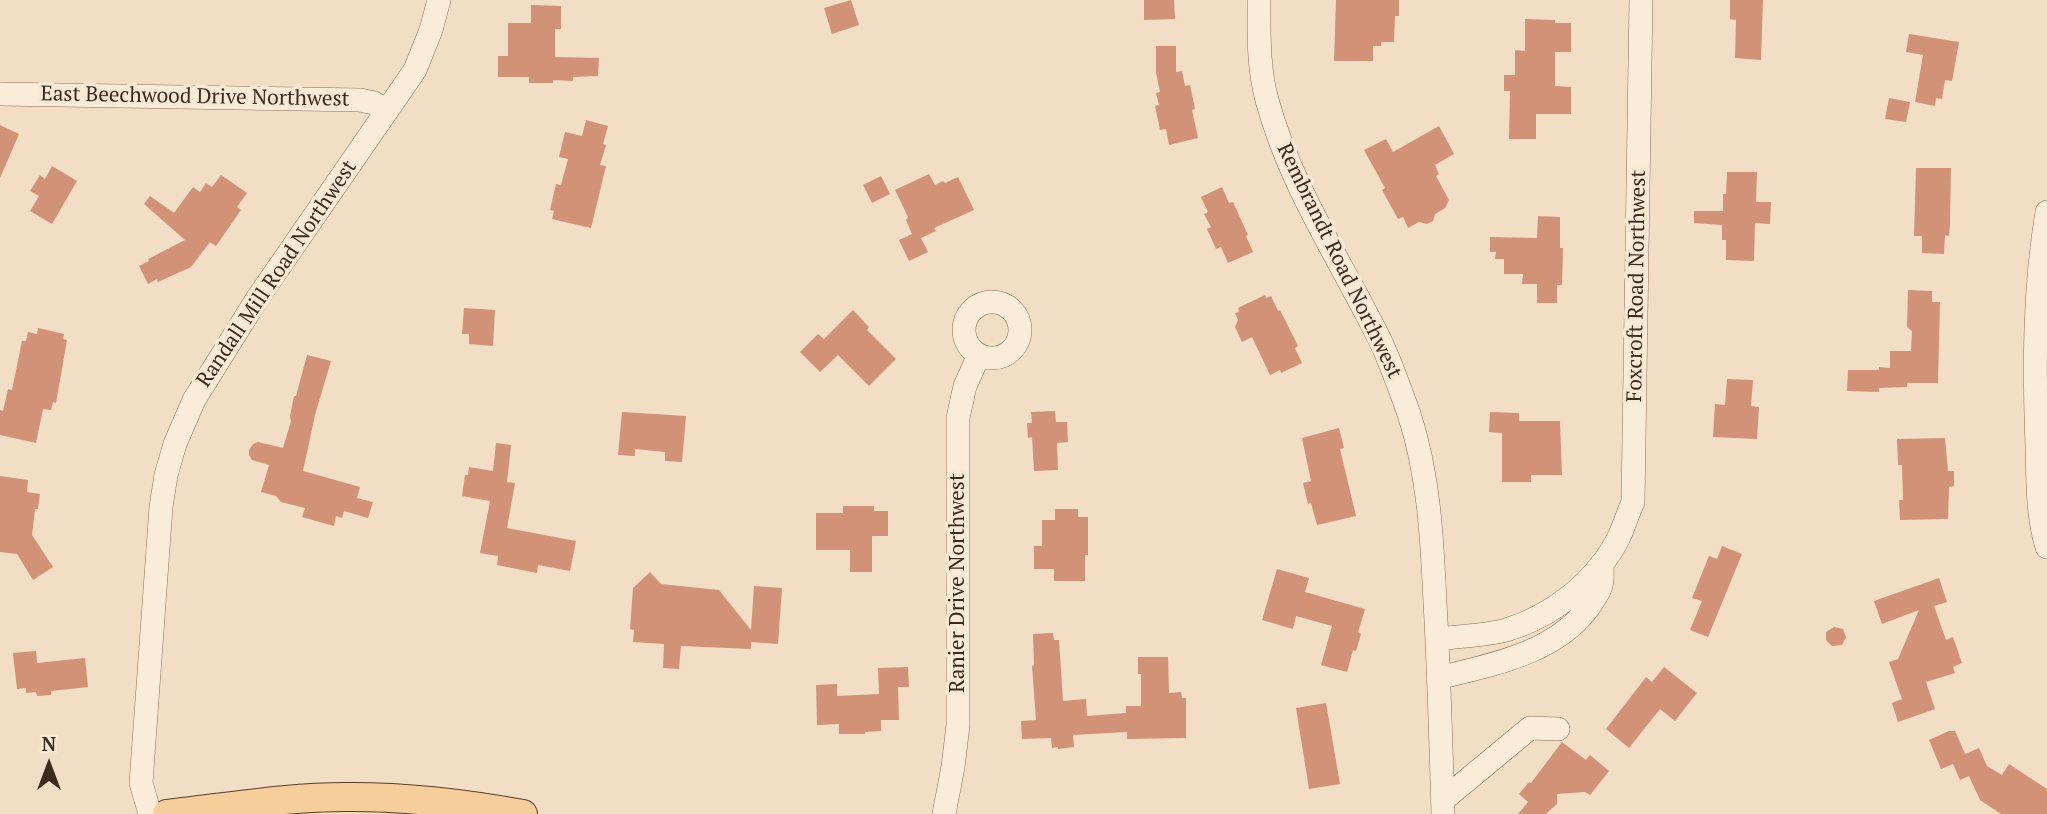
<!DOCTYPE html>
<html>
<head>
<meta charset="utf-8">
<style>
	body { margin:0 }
	#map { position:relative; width:2047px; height:814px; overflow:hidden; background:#f1dec5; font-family:"PT Serif",serif }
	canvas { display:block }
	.north { position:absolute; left:14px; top:730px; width:70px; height:70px; -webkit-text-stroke:5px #f8e9d5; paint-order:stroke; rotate:0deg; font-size:19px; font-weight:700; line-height:28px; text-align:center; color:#3d291e }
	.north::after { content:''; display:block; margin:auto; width:24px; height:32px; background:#3d291e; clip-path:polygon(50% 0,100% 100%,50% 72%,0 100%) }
</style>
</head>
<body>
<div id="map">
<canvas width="2047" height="814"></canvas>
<div class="north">N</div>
</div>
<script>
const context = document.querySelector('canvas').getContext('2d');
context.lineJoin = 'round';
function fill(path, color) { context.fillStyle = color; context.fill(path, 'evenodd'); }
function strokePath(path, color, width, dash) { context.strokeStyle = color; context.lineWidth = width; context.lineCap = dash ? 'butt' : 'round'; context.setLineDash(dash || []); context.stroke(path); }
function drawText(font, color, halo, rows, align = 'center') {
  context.font = font + ' "PT Serif",serif'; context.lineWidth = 7; context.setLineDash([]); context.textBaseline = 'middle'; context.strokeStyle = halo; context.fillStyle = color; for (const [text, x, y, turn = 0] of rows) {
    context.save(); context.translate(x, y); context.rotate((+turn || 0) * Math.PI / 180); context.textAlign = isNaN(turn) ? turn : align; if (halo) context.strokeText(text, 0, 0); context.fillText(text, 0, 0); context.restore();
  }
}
fill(new Path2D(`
	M 851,0 L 859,25 L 832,34 L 824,8 Z
	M 1144,0 L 1174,0 L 1175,19 L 1144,20 Z
	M 1336,0 L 1399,0 L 1399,16 L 1395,16 L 1394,42 L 1381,42 L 1381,46 L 1373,46 L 1373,61 L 1334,61 Z
	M 1730,0 L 1763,0 L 1761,60 L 1735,58 L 1736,20 L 1730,19 Z
	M 531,5 L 561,6 L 561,29 L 555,29 L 555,57 L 599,58 L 598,76 L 573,77 L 573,81 L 553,80 L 553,83 L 529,83 L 529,77 L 498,77 L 498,56 L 508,56 L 508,23 L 531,23 Z
	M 1525,19 L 1555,20 L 1555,23 L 1571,23 L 1571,52 L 1555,52 L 1555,86 L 1571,87 L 1571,114 L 1536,114 L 1536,139 L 1509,139 L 1510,91 L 1504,91 L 1504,75 L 1515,75 L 1515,50 L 1525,51 Z
	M 1909,34 L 1959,42 L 1952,81 L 1945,80 L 1942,99 L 1936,98 L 1935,106 L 1915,102 L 1923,55 L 1906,52 Z
	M 1156,46 L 1176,46 L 1176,72 L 1182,71 L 1185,86 L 1190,85 L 1195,109 L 1192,110 L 1198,138 L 1169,145 L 1166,129 L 1160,130 L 1155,106 L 1159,105 L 1156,93 L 1160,92 L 1156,73 Z
	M 1889,98 L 1910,102 L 1906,122 L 1885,119 Z
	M 586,120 L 608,126 L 603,144 L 606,145 L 600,165 L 606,166 L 591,228 L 552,219 L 554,211 L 550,210 L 556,184 L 561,185 L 568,159 L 559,157 L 565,132 L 582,136 Z
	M 0,125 L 19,134 L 0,178 Z
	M 1439,126 L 1454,154 L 1435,165 L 1439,174 L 1436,176 L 1449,200 L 1445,208 L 1435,214 L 1433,221 L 1427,224 L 1419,222 L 1408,228 L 1403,217 L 1398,219 L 1382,190 L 1385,188 L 1364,150 L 1386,139 L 1393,152 Z
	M 52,166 L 77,181 L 52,224 L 30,211 L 39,196 L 30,191 L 40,175 L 45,179 Z
	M 1916,168 L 1951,168 L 1950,224 L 1949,236 L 1945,235 L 1944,254 L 1922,253 L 1922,236 L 1914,236 Z
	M 1727,172 L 1757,172 L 1756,202 L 1771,202 L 1770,224 L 1755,223 L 1754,261 L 1726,260 L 1726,240 L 1722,240 L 1722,225 L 1694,223 L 1694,211 L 1723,211 L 1723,194 L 1726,194 Z
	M 929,174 L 935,185 L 943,181 L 945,183 L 958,177 L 974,210 L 934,228 L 936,231 L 921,238 L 928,252 L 909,261 L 899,240 L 912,234 L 906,220 L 908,217 L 895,190 Z
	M 221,175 L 247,193 L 237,207 L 241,210 L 216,246 L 210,242 L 191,267 L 158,282 L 157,279 L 148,284 L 139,266 L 149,261 L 148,259 L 185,240 L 144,204 L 150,196 L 174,213 L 193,187 L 200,192 L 206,183 L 212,187 Z
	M 881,176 L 890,194 L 872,203 L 863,185 Z
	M 1222,187 L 1229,203 L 1233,202 L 1248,235 L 1246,236 L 1253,252 L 1228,263 L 1221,247 L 1216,249 L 1207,229 L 1211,227 L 1204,214 L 1208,212 L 1201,197 Z
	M 1538,216 L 1560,217 L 1560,248 L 1563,248 L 1562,285 L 1557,285 L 1557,303 L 1537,303 L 1537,284 L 1522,284 L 1523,274 L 1504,274 L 1504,259 L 1495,259 L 1496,252 L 1490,252 L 1490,237 L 1537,238 Z
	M 1908,290 L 1932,291 L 1932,302 L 1940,302 L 1938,383 L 1907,383 L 1907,387 L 1879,388 L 1879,392 L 1847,391 L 1848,370 L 1879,370 L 1879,367 L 1890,368 L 1890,351 L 1911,351 L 1912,331 L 1907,327 Z
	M 1265,295 L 1266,298 L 1271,296 L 1278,311 L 1280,310 L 1298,346 L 1295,348 L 1302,363 L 1281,373 L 1280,370 L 1270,375 L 1252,337 L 1242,342 L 1235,327 L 1238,320 L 1235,313 L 1239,312 L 1238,308 Z
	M 464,308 L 495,310 L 493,346 L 469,344 L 469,334 L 462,334 Z
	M 853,310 L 869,327 L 867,330 L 896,359 L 869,386 L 838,355 L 820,372 L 800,352 L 818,334 L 824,339 Z
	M 38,328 L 64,334 L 63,339 L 67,340 L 56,403 L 53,402 L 51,410 L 43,409 L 36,443 L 0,435 L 0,410 L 3,411 L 8,389 L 12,390 L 22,341 L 26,341 L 28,332 L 37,334 Z
	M 307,355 L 331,361 L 315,415 L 303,471 L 360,487 L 357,498 L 373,502 L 368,518 L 344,511 L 342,518 L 336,516 L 334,526 L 302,517 L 305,508 L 281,502 L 276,496 L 261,492 L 269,465 L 252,460 L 249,455 L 249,450 L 253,444 L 258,442 L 283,448 L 291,421 L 290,416 L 294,396 L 296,396 Z
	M 1727,379 L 1753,380 L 1751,406 L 1759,407 L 1757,439 L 1713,437 L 1715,404 L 1725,405 Z
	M 1055,411 L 1056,422 L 1067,422 L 1068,442 L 1057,443 L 1058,470 L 1034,471 L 1032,437 L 1028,438 L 1027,423 L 1032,423 L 1031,412 Z
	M 622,412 L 686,416 L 682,462 L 665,461 L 665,452 L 635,449 L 635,456 L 618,455 Z
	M 1490,412 L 1519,413 L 1519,421 L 1560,421 L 1562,475 L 1531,475 L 1531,482 L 1502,482 L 1502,433 L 1489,432 Z
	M 1339,428 L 1344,448 L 1340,449 L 1356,516 L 1317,525 L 1311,503 L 1308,504 L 1303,483 L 1311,481 L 1302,438 Z
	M 1945,438 L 1948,471 L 1954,471 L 1954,486 L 1949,487 L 1948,519 L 1900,520 L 1899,500 L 1903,500 L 1902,465 L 1898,465 L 1897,439 Z
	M 496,443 L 511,445 L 507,482 L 515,483 L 507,528 L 576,541 L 570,571 L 538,565 L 537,573 L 497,565 L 498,556 L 480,553 L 490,501 L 462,496 L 465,475 L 468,475 L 469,467 L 493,471 Z
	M 0,476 L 28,480 L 27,492 L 40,494 L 38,509 L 35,509 L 32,535 L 53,567 L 33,580 L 17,554 L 0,552 Z
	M 843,506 L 874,506 L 874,511 L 888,511 L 888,536 L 872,536 L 872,572 L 850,572 L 850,550 L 816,550 L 816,513 L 843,513 Z
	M 1055,509 L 1078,509 L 1078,517 L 1088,517 L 1088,555 L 1085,555 L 1085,581 L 1054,581 L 1054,569 L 1034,569 L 1034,546 L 1042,546 L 1042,520 L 1055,520 Z
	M 1722,546 L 1742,554 L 1708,637 L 1690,630 L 1702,601 L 1692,598 L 1709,556 L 1717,559 Z
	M 1277,569 L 1309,578 L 1305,592 L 1365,609 L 1358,632 L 1361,634 L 1356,651 L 1353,650 L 1347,672 L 1321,665 L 1332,626 L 1296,616 L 1293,629 L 1262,620 Z
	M 650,572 L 661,584 L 719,590 L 751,630 L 754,586 L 782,588 L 778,644 L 751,642 L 751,649 L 681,646 L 679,669 L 663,668 L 664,644 L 633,642 L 634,630 L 630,629 L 633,588 Z
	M 1939,578 L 1947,602 L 1934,606 L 1946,640 L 1953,637 L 1962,663 L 1953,667 L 1955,673 L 1926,682 L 1935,709 L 1898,722 L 1892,703 L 1902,699 L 1889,662 L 1898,659 L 1919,610 L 1882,624 L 1874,601 Z
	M 1834,627 L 1843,629 L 1846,637 L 1842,645 L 1832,646 L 1826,640 L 1826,632 Z
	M 1053,633 L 1054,640 L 1059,640 L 1063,701 L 1086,699 L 1087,716 L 1126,713 L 1126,706 L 1141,706 L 1141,674 L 1138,674 L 1138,657 L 1168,657 L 1169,693 L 1181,692 L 1182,698 L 1186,698 L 1186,738 L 1127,739 L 1127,732 L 1073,735 L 1074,747 L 1058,749 L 1058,747 L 1052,748 L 1051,738 L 1022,739 L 1021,721 L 1036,720 L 1032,666 L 1034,665 L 1033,634 Z
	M 36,651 L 37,663 L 85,658 L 88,687 L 51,691 L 51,695 L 37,696 L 36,692 L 26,693 L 26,688 L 17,689 L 13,653 Z
	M 908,667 L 909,687 L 898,687 L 899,720 L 881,720 L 881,731 L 865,732 L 865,734 L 839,734 L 839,724 L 817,725 L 816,685 L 837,684 L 837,696 L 879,694 L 878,668 Z
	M 1664,667 L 1697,693 L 1675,721 L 1660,709 L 1629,748 L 1606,729 L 1646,677 L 1652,682 Z
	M 1326,703 L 1340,784 L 1309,789 L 1296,708 Z
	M 1949,731 L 1955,731 L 1965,754 L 1979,748 L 1987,766 L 2002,775 L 2009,764 L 2047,789 L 2047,814 L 2001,814 L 1980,800 L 1969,776 L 1960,780 L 1953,764 L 1941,769 L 1929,740 Z
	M 1562,742 L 1586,760 L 1590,755 L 1609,771 L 1590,795 L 1585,792 L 1557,794 L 1557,804 L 1546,814 L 1518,814 L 1528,802 L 1519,794 L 1529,782 L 1531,783 Z`), '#d29278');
const minor = new Path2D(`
	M 1259,0 C 1259,34 1258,67 1267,100 C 1290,186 1341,261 1380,340 C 1391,363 1400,389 1409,414 C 1429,475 1432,538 1435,602 C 1439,673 1441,743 1443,814
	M 0,94 L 360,100 L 374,103 L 387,111
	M 2047,212 C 2034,290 2034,368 2037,446 C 2038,480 2037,515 2047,547
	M964 330a28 28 0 1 1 56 0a28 28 0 1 1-56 0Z
	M 1437,639 C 1459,636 1484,636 1506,630 C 1553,616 1597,581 1619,537 C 1624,526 1628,513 1633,502 L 1641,0
	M 1438,678 C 1491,665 1558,653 1591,604 C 1594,598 1600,592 1601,585 C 1603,579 1602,571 1602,564
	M 1443,800 L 1530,728 L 1558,729
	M 150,814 L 141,783 L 161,507 L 166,475 L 175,444 L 194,400 L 257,299 L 415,70 L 431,30 L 439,0
	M 944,814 L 953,767 L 958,725 L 958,418 L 965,386 L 979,355`);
const major = new Path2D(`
	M 167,814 C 229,807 291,796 353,797 C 410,797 467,804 523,814`);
strokePath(minor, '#8e6e59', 24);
strokePath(major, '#5b3d2e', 30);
strokePath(minor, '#fbecd9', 23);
strokePath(major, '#f6ce9b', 28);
drawText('21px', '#3d291e', '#f8e9d5', [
	["East Beechwood Drive Northwest",195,97,1],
	["Rembrandt Road Northwest",1339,261,64],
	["Randall Mill Road Northwest",277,274,-56],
	["Foxcroft Road Northwest",1637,286,-89],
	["Ranier Drive Northwest",958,583,-90]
]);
</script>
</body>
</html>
